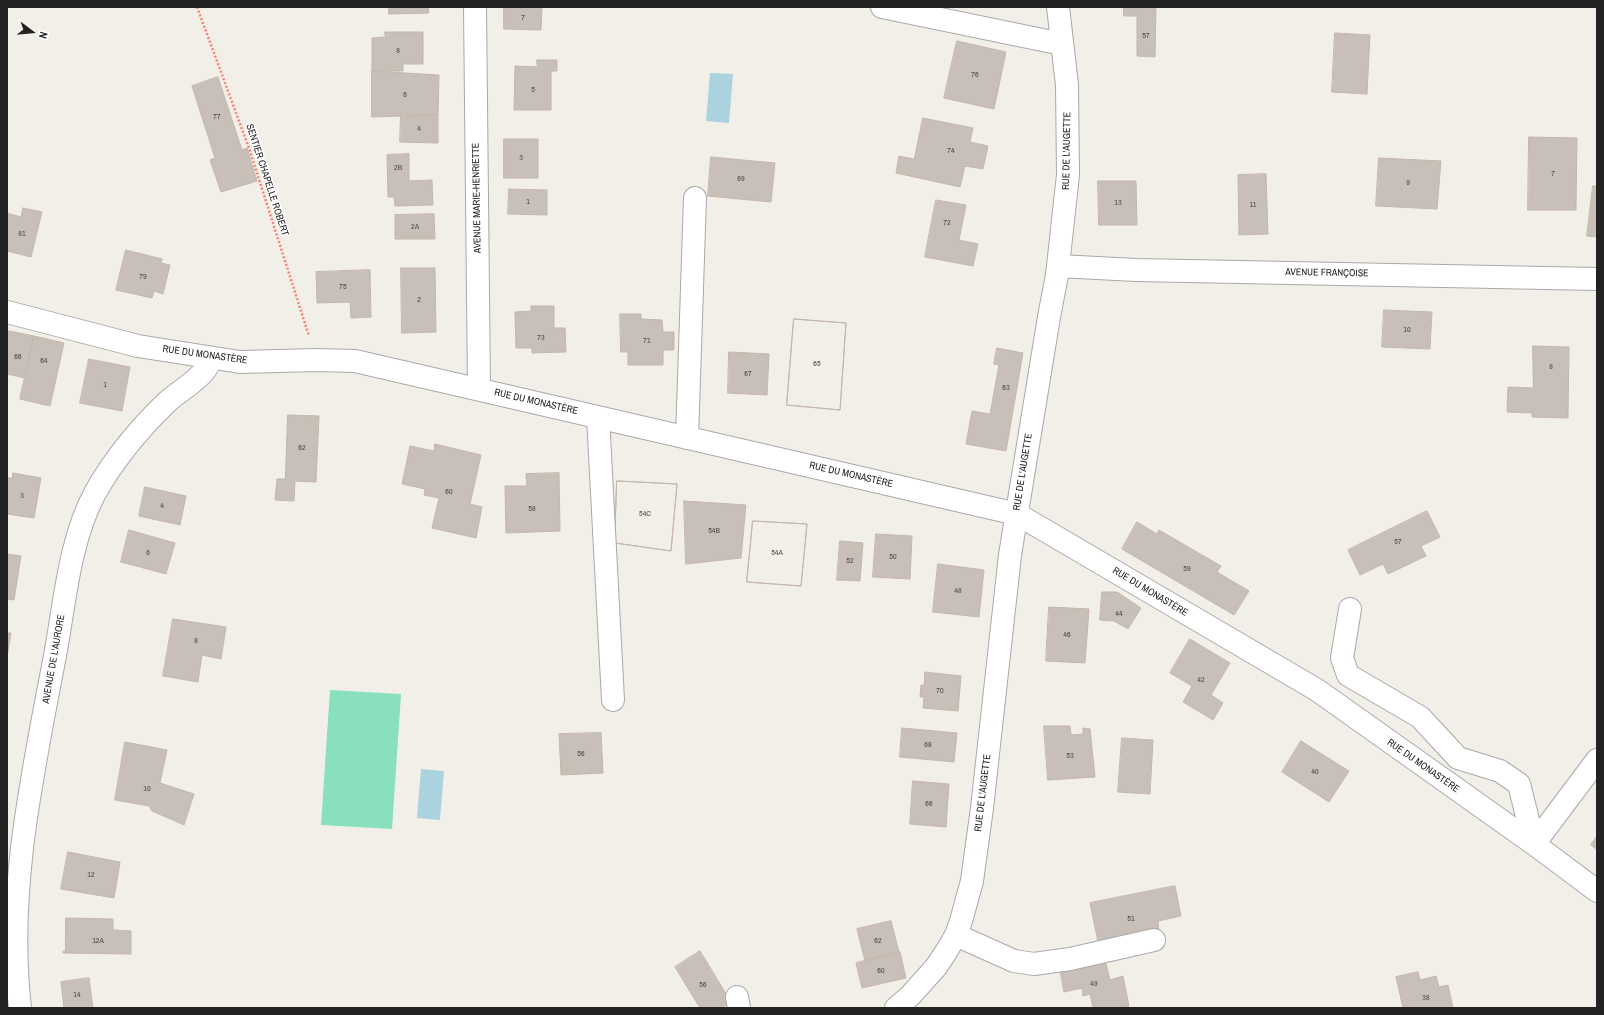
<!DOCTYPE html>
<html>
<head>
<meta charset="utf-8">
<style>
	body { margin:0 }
	#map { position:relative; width:1604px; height:1015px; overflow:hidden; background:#f2efe9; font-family:"Archivo Narrow",sans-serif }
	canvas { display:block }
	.frame { position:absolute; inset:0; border:8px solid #222; pointer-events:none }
	.north { position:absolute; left:12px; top:12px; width:40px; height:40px; -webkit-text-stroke:3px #fff; paint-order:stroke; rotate:106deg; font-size:11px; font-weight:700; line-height:16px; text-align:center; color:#222 }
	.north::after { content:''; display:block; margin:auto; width:14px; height:18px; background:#222; clip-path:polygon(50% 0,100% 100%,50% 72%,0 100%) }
</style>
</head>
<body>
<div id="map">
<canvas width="1604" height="1015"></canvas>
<div class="frame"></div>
<div class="north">N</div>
</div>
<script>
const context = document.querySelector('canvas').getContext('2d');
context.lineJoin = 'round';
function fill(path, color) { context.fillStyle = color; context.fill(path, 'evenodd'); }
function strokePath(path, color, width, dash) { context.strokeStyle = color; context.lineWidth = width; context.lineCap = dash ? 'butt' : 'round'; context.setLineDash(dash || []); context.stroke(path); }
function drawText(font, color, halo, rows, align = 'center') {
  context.font = font + ' "Archivo Narrow",sans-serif'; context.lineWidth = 3; context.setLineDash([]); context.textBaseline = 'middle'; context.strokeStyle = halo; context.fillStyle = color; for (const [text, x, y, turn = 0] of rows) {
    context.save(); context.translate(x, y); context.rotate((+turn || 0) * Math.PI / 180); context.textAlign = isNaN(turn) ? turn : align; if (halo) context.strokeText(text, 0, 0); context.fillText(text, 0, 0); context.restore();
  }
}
fill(new Path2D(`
	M 330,690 L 401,694 L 392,829 L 321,825 Z`), '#88e0be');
fill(new Path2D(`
	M 710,73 L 733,74 L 729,123 L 706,121 Z
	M 421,769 L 444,771 L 440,820 L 417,818 Z`), '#aad3df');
const building = new Path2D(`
	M 389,7 L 428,7 L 429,13 L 389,14 Z
	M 504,7 L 542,7 L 541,30 L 504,29 Z
	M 1124,7 L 1156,7 L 1155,57 L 1137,56 L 1137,16 L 1124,16 Z
	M 385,32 L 423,32 L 423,64 L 403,64 L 403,71 L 372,71 L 372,38 L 385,37 Z
	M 1335,33 L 1370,35 L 1367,94 L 1332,92 Z
	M 957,41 L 1006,52 L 994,109 L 944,98 Z
	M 537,60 L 557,60 L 557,71 L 551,71 L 551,110 L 514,110 L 515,66 L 537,67 Z
	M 372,71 L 439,75 L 438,115 L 372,117 Z
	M 218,77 L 242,150 L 247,148 L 257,181 L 221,192 L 210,160 L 215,158 L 192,86 Z
	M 401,115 L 438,115 L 438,143 L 400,142 Z
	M 923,118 L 973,128 L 970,142 L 988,146 L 983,169 L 965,166 L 960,187 L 896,173 L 899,156 L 914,159 Z
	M 1529,137 L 1577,138 L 1576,210 L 1528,210 Z
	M 504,139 L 538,139 L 538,178 L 504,178 Z
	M 409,154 L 409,181 L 432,180 L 433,205 L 395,206 L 394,197 L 388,197 L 387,155 Z
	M 711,157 L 775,163 L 771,202 L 708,196 Z
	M 1379,158 L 1441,161 L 1437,209 L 1376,206 Z
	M 1266,174 L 1268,234 L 1239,235 L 1238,175 Z
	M 1098,181 L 1136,181 L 1137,225 L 1099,225 Z
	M 1593,186 L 1597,186 L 1597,237 L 1587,236 Z
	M 509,189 L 547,190 L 547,215 L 508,214 Z
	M 936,200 L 966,205 L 959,240 L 978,244 L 973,266 L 925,257 Z
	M 23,208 L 42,212 L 31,257 L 7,251 L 7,213 L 21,217 Z
	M 434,214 L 435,239 L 395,239 L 395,215 Z
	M 126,250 L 162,259 L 161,263 L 170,265 L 163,294 L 154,291 L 152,298 L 116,290 Z
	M 401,268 L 435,268 L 436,332 L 402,333 Z
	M 370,270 L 371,317 L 351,318 L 350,302 L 317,303 L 316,272 Z
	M 531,306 L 554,306 L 554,328 L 565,328 L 566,352 L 532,353 L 532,348 L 516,348 L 515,312 L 531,311 Z
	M 1384,310 L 1432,312 L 1430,349 L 1382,347 Z
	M 620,314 L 641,314 L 641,319 L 662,320 L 663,332 L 674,332 L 674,350 L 663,350 L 663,365 L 628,365 L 628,352 L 621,352 Z
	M 794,319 L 846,323 L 840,410 L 787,405 Z
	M 794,319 L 846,323 L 840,410 L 787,405 Z
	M 9,331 L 34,336 L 25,378 L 7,374 L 7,339 Z
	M 34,336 L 64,343 L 50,406 L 20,399 Z
	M 1533,346 L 1569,347 L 1568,418 L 1532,417 L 1532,413 L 1507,412 L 1508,387 L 1533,388 Z
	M 997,348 L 1023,353 L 1006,451 L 966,444 L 972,411 L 990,414 L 999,365 L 994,364 Z
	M 729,352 L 769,354 L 767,395 L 728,393 Z
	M 89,359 L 130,367 L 122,411 L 80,403 Z
	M 288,415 L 319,416 L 316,482 L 295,481 L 294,501 L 275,500 L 277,479 L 285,479 Z
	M 435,444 L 481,455 L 470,504 L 482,507 L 476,538 L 432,528 L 439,498 L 424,495 L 425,489 L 402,484 L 410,446 L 434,451 Z
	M 13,473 L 41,478 L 34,518 L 7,514 L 7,478 L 12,478 Z
	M 559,473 L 560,531 L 506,533 L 505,486 L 527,486 L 526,474 Z
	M 617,481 L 677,484 L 671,551 L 615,543 Z
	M 617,481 L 677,484 L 671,551 L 615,543 Z
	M 145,487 L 186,496 L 180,525 L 139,516 Z
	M 684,501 L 746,505 L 741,558 L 686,564 Z
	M 1427,511 L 1440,537 L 1421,546 L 1426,556 L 1388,574 L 1383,564 L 1360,575 L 1348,550 Z
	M 753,521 L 807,524 L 801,586 L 747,582 Z
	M 753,521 L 807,524 L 801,586 L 747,582 Z
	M 1137,522 L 1157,534 L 1159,530 L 1221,566 L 1217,572 L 1249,591 L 1234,615 L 1122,549 Z
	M 129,530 L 175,543 L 166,574 L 121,562 Z
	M 876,534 L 912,536 L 910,579 L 873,577 Z
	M 840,541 L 863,543 L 860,581 L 837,580 Z
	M 7,554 L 21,556 L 14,600 L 7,599 Z
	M 938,564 L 984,570 L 979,617 L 933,612 Z
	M 1102,592 L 1117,592 L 1141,608 L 1128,629 L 1114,621 L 1100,620 Z
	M 1049,607 L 1089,609 L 1085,663 L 1046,661 Z
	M 173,619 L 226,627 L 221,659 L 202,655 L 198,682 L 163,676 Z
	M 7,633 L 11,633 L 7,657 Z
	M 1190,639 L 1230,663 L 1211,695 L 1223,703 L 1213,720 L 1183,702 L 1192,686 L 1170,673 Z
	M 925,672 L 961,676 L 958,711 L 923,708 L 924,697 L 920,697 L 921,685 L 924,685 Z
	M 1044,726 L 1070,726 L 1071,735 L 1083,734 L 1083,728 L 1090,729 L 1095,777 L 1048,780 Z
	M 902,728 L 957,733 L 954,762 L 900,757 Z
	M 601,733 L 603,773 L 561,775 L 559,734 Z
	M 1122,738 L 1153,740 L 1150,794 L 1118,792 Z
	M 1301,741 L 1349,771 L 1329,802 L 1282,772 Z
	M 125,742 L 167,750 L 160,783 L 194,794 L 184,825 L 152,811 L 149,806 L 115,800 Z
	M 913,781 L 949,784 L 946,827 L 910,824 Z
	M 1597,836 L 1597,850 L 1591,845 Z
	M 68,852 L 120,862 L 114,898 L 61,889 Z
	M 1175,886 L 1181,916 L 1158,921 L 1159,934 L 1099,947 L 1090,903 Z
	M 66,918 L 113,919 L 113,930 L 131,931 L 131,954 L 63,953 L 63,951 L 65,951 Z
	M 891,921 L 899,952 L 865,961 L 857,929 Z
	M 700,951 L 731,1002 L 721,1008 L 700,1008 L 675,967 Z
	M 900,952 L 906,978 L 862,988 L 856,963 Z
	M 1105,960 L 1110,980 L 1123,976 L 1129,1006 L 1120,1008 L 1093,1008 L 1090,994 L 1083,996 L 1082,988 L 1064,992 L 1060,970 Z
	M 1418,972 L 1420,980 L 1436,976 L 1439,987 L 1448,985 L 1453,1008 L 1403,1008 L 1396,977 Z
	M 89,978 L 93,1008 L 64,1008 L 61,982 Z`);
fill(building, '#c7bfb8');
strokePath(building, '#c4b6ab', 1);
const minor = new Path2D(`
	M 475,7 L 479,389
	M 882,7 L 1062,44
	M 1058,266 L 1136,270 L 1597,279
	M 7,312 L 138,346 L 240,362 L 317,360 L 355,361 L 1017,514 L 1317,690 L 1534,844 L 1597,891
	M 598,417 L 613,700
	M 687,438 L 695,198
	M 1350,609 L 1342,658 L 1348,675 L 1420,717 L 1458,758 L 1500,771 L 1519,784 L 1534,844
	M 1534,844 L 1597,760
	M 956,935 L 1014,961 L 1034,964 L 1070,959 L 1154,940
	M 737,997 L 739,1008
	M 20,1008 C 6,888 34,768 56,650 C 65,600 70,539 95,493 C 114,459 139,429 167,402 C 179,391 195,383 205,370 C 208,366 210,362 212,358
	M 896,1008 L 910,996 L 936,967 L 946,952 L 956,935 L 961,921 L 972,881 L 982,808 L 1010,555 L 1049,317 L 1057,275 L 1068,175 L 1067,85 L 1058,7`);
strokePath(minor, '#a9a9a9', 24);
strokePath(new Path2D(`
	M 197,7 L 249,148 L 309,336`), '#fa8072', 2.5, [2, 2]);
strokePath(minor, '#fff', 22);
drawText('8px', '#4b4948', null, [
	["7",523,18],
	["57",1146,36],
	["8",398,51],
	["76",975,75],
	["5",533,90],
	["6",405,95],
	["77",217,117],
	["4",419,129],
	["74",951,151],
	["3",521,158],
	["2B",398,168],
	["7",1553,174],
	["69",741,179],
	["9",1408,183],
	["1",528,202],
	["13",1118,203],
	["11",1253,205],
	["72",947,223],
	["2A",415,227],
	["81",22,234],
	["79",143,277],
	["75",343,287],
	["2",419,300],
	["10",1407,330],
	["73",541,338],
	["71",647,341],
	["66",18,357],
	["64",44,361],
	["65",817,364],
	["8",1551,367],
	["67",748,374],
	["1",105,385],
	["63",1006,388],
	["62",302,448],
	["60",449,492],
	["3",22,496],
	["4",162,506],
	["58",532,509],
	["54C",645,514],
	["54B",714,531],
	["57",1398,542],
	["6",148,553],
	["54A",777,553],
	["50",893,557],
	["52",850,561],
	["59",1187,569],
	["48",958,591],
	["44",1119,614],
	["46",1067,635],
	["8",196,641],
	["42",1201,680],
	["70",940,691],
	["68",928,745],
	["56",581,754],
	["53",1070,756],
	["40",1315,772],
	["10",147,789],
	["66",929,804],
	["12",91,875],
	["51",1131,919],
	["12A",98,941],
	["62",878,941],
	["60",881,971],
	["49",1094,984],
	["56",703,985],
	["14",77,995],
	["38",1426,998]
]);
drawText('10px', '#222', '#fff', [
	["RUE DE L'AUGETTE",1067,151,-89],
	["SENTIER CHAPELLE ROBERT",267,180,72],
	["AVENUE MARIE-HENRIETTE",477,198,-91],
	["AVENUE FRANÇOISE",1327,273,1],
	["RUE DU MONASTÈRE",205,355,8],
	["RUE DU MONASTÈRE",536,402,13],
	["RUE DE L'AUGETTE",1023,472,-81],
	["RUE DU MONASTÈRE",851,475,13],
	["RUE DU MONASTÈRE",1150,592,31],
	["AVENUE DE L'AURORE",54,659,-80],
	["RUE DU MONASTÈRE",1423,766,35],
	["RUE DE L'AUGETTE",983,793,-83]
]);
</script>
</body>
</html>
